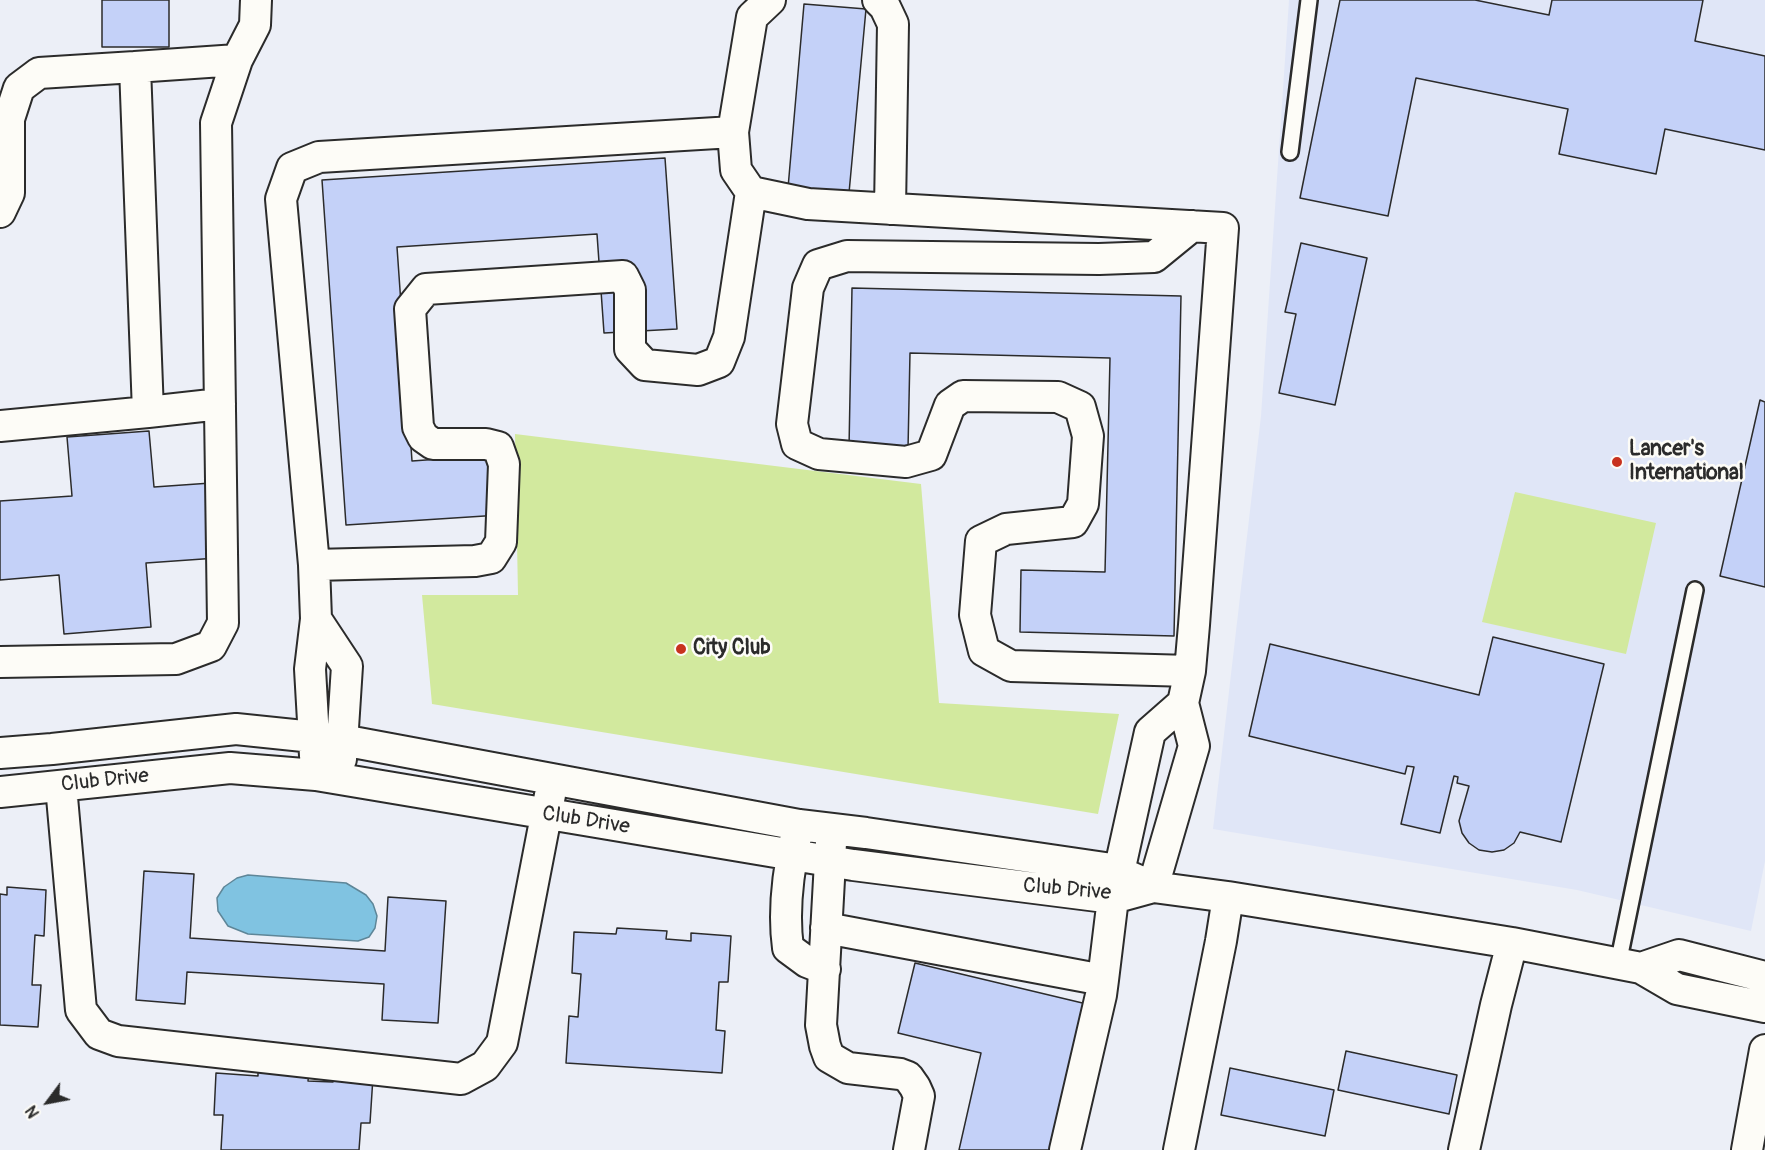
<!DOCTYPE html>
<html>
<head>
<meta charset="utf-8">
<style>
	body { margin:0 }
	#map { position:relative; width:1765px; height:1150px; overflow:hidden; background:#eceff7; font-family:Pangolin,sans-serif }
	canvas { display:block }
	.north { position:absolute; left:18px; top:1072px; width:60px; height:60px; -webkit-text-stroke:4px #fdfcf7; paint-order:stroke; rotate:238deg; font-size:16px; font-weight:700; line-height:24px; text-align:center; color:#2b2b2b }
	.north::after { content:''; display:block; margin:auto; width:21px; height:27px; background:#2b2b2b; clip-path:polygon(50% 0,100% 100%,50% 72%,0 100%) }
</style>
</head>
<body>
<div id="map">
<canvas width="1765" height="1150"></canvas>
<div class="north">N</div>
</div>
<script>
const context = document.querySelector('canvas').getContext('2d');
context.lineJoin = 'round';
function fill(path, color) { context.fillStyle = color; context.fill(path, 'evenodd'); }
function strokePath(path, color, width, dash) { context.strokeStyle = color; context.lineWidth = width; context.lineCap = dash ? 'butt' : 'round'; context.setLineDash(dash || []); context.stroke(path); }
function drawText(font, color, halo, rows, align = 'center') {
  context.font = font + ' Pangolin,sans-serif'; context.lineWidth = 5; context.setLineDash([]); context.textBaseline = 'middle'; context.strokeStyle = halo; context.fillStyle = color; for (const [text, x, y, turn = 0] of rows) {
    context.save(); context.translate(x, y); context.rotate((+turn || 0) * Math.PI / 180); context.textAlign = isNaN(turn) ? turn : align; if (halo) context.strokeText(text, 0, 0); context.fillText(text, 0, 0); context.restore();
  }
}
fill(new Path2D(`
	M 1289,0 L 1765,0 L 1765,861 L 1751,931 L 1577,890 L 1213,829 L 1261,416 Z`), '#e0e6f7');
fill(new Path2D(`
	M 515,434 L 921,484 L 939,703 L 1119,714 L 1098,814 L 432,704 L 422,595 L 518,595 Z
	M 1515,492 L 1656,523 L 1626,654 L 1482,622 Z`), '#d2e99e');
const water = new Path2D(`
	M 248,875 L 346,883 L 366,895 L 373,904 L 377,916 L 375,928 L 369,937 L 358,941 L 248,934 L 228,926 L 218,911 L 217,898 L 224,887 L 237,878 Z`);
fill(water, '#80c3e1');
strokePath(water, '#5e8698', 1.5);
const building = new Path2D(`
	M 102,0 L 169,0 L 169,47 L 102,47 Z
	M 1340,0 L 1475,0 L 1549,15 L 1552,0 L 1703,0 L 1695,41 L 1765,56 L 1765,150 L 1665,129 L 1656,174 L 1559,154 L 1568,109 L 1416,78 L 1388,216 L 1300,198 Z
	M 804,4 L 866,9 L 849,193 L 788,188 Z
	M 665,158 L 677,329 L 604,333 L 597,234 L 397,247 L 412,461 L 495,455 L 500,515 L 346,525 L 322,180 Z
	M 1301,243 L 1367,258 L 1335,405 L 1279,393 L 1296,314 L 1285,312 Z
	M 852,288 L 1181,296 L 1174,636 L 1020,632 L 1021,570 L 1105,572 L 1110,358 L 910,353 L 908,449 L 849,448 Z
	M 1760,400 L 1765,402 L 1765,587 L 1720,576 Z
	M 149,431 L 154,487 L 211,483 L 217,558 L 146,563 L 151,627 L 64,634 L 59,575 L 0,580 L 0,501 L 72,496 L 67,437 Z
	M 1493,637 L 1604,664 L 1561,842 L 1520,832 L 1514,843 L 1504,850 L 1492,852 L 1479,850 L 1469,843 L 1462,833 L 1459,821 L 1469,786 L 1457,783 L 1458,777 L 1454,776 L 1440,833 L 1401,824 L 1414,767 L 1407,766 L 1405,774 L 1249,736 L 1270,644 L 1479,695 Z
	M 144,871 L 194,874 L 190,938 L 385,951 L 388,897 L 446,901 L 438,1023 L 382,1020 L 384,984 L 187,972 L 185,1004 L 136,1000 Z
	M 7,887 L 46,890 L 44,936 L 35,935 L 32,985 L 41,985 L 38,1027 L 0,1025 L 0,894 L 7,895 Z
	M 617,928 L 667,931 L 666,939 L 691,941 L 691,933 L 731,936 L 728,982 L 719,982 L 716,1030 L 725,1031 L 722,1073 L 566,1063 L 569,1016 L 578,1017 L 581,974 L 572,973 L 574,932 L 616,934 Z
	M 915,963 L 1095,1006 L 1061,1150 L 959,1150 L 981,1053 L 898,1033 Z
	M 1346,1051 L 1457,1075 L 1449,1114 L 1338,1090 Z
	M 1230,1068 L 1334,1090 L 1325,1136 L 1221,1115 Z
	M 258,1069 L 309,1072 L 308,1081 L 333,1082 L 333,1075 L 373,1077 L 370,1123 L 361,1123 L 359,1150 L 221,1150 L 223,1115 L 214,1115 L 216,1073 L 258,1076 Z`);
fill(building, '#c4d1f8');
strokePath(building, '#2b2b2b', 1.5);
const lane = new Path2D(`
	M 1290,152 L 1309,0
	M 1618,964 L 1695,590`);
const street = new Path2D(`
	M 770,0 L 752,17 L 733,132 L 736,170 L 751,192 L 808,204 L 1223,228 L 1194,625 L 1190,671 L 1183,703 L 1194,746 L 1153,887
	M 878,0 L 885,7 L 893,24 L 890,209
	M 0,212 L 9,193 L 9,119 L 19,88 L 39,73 L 135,67
	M 220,404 L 148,412 L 135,67 L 237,60
	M 0,426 L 148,412
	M 314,565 L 475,561 L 491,558 L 501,542 L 504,464 L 498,447 L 486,444 L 433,444 L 423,437 L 418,427 L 410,309 L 426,289 L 623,276 L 630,290 L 630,349 L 645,365 L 698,370 L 719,362 L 729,337 L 751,192
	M 316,619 L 347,666 L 341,759
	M 0,662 L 176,659 L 211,646 L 223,623 L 216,123 L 237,60 L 255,25 L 256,0
	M 1190,671 L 1011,666 L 984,651 L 975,615 L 981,541 L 1006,529 L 1073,522 L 1083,504 L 1088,436 L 1080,407 L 1058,397 L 963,396 L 950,405 L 931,455 L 906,462 L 819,454 L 797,444 L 792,424 L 808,288 L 818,265 L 847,256 L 1099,259 L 1154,257 L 1192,226
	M 0,753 L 52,749 L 236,729 L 342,740 L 799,825 L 866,833 L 1112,869 L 1153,887 L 1228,897 L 1512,943 L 1641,968 L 1677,989 L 1765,1007
	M 315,756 L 310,669 L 316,619 L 314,565 L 281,199 L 292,168 L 319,157 L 733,132
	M 61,786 L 81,1010 L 99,1034 L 118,1041 L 461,1079 L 485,1066 L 502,1043 L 550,795
	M 0,792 L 230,768 L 316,775 L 853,865 L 1113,898 L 1153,887
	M 796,836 C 788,872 783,912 788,948 L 807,962 L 825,969
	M 831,843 L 821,1025 L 825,1046 L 829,1057 L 848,1068 L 900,1074 L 908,1077 L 915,1087 L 919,1096 L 909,1150
	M 1119,872 L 1150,732 L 1183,703
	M 826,928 L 1103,980 L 1101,995 L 1065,1150
	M 1641,968 L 1679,955 L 1765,977
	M 1103,980 L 1113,898
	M 1179,1150 L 1221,941 L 1228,897
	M 1464,1150 L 1496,1005 L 1512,943
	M 1747,1150 L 1765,1050`);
strokePath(lane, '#2b2b2b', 20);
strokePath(street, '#2b2b2b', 34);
strokePath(lane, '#fdfcf7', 15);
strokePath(street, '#fdfcf7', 30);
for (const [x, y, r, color] of [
	[1617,462,6,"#c8321e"],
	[681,649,6,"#c8321e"]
]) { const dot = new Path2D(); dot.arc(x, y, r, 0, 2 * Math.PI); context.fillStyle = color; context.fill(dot); strokePath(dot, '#fdfcf7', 2); }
drawText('bold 21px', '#2b2b2b', '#fdfcf7', [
	["Lancer's",1629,450],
	["International",1629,474],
	["City Club",693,649]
], 'left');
drawText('21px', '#2b2b2b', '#fdfcf7', [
	["Club Drive",105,781,-6],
	["Club Drive",586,821,9],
	["Club Drive",1067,890,5]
]);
</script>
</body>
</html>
